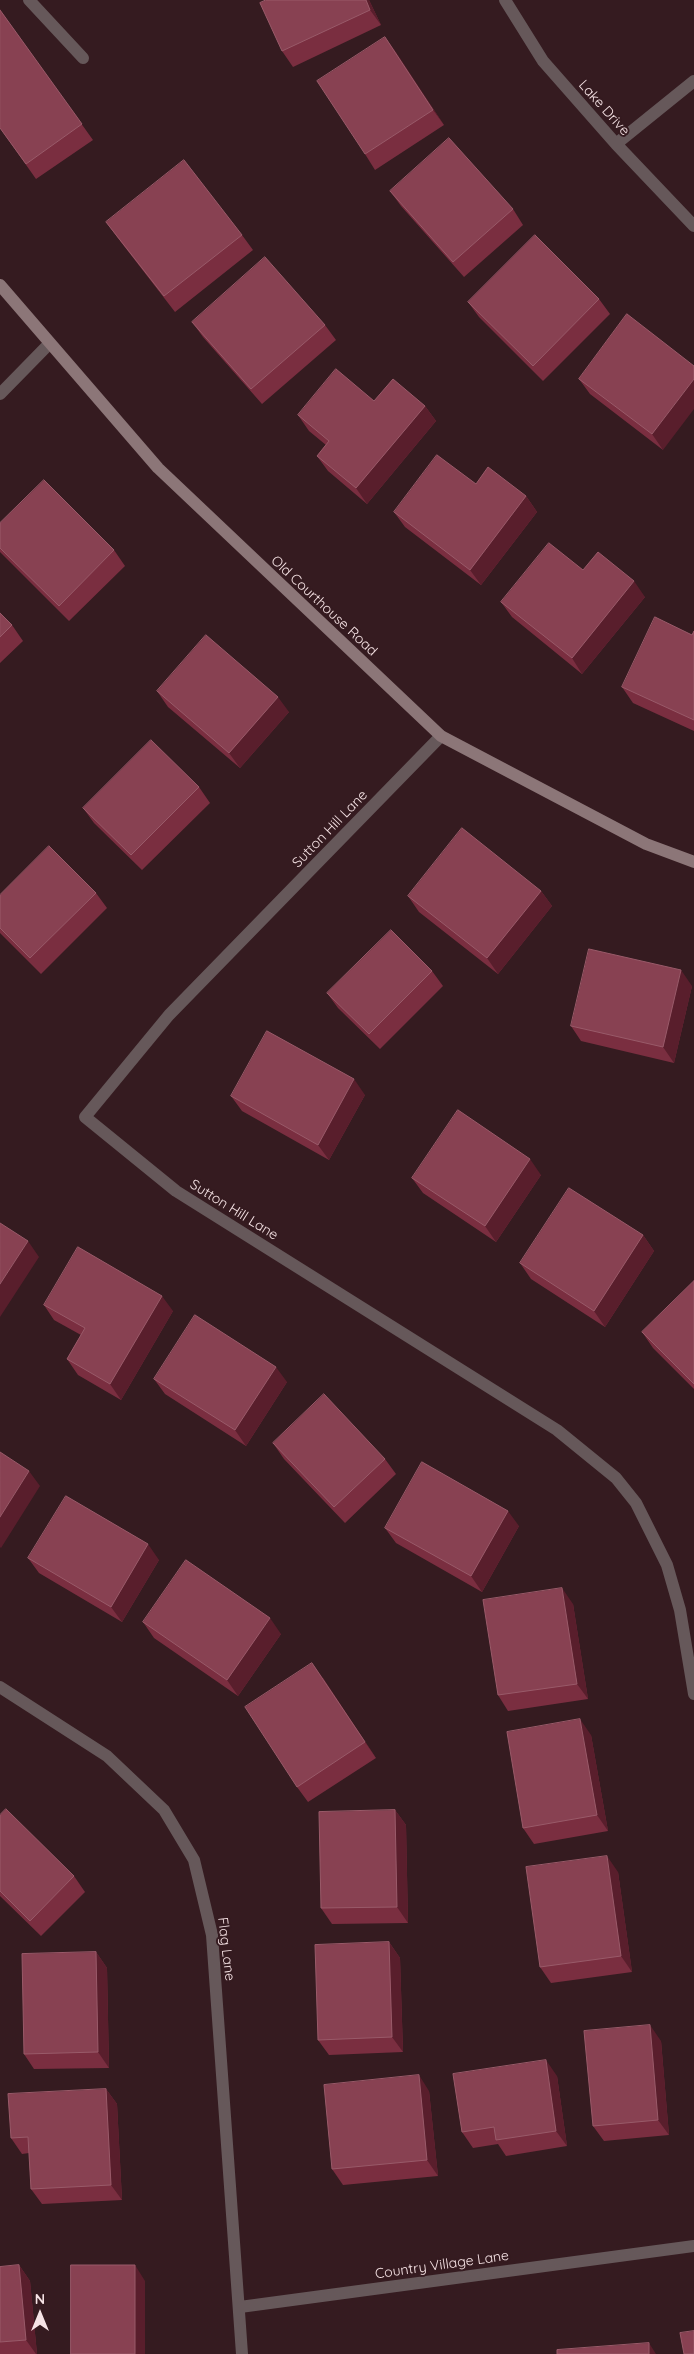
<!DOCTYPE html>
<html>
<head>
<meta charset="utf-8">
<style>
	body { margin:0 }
	#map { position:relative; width:694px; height:2354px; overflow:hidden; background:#351b20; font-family:Quicksand,sans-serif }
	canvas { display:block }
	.north { position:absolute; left:15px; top:2289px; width:50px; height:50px; -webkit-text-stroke:4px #351b20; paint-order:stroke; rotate:0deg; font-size:14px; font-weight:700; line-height:20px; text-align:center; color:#f6e3e5 }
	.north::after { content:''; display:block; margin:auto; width:18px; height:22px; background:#f6e3e5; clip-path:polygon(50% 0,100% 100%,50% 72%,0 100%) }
</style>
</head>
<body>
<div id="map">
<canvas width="694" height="2354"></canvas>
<div class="north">N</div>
</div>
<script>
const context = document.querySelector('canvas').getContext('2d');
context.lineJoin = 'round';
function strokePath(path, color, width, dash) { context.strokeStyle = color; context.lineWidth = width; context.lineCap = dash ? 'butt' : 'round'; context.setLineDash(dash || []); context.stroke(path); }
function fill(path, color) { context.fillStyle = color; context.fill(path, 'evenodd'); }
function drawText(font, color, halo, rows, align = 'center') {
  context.font = font + ' Quicksand,sans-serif'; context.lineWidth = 4; context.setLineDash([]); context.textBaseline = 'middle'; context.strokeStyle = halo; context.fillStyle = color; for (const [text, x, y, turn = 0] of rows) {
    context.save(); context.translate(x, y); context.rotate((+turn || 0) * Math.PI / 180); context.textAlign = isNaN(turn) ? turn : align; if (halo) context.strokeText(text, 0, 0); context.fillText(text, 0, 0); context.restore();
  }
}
strokePath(new Path2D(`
	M 29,0 L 83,58`), '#66585a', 12);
strokePath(new Path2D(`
	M 505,0 L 543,61 L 616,144 L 694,226
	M 616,144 L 694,81
	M 0,394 L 49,344
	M 441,736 L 169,1015 L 85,1117 L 176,1191 L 557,1430 L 616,1478 L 636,1503 L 667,1565 L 680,1610 L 694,1694
	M 0,1687 L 107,1756 L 164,1810 L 194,1860 L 212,1935 L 242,2354
	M 240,2307 L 694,2246`), '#66585a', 12);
strokePath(new Path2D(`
	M 0,285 L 158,468 L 441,736 L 646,844 L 694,862`), '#8c7678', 12);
fill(new Path2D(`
	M 266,0 L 369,0 L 381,25 L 293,67 L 282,51 Z
	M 0,10 L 93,140 L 36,179 L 0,128 Z
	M 385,37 L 444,125 L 375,170 L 365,154 Z
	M 390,191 L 513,209 L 523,225 L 464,277 L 401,206 Z
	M 106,222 L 242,235 L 253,250 L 175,312 L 117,237 Z
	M 599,299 L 610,314 L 543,381 L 479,317 L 468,302 Z
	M 627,314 L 663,450 L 590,394 L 579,379 Z
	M 192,322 L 325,325 L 336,340 L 262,404 L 203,337 Z
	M 374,401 L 425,406 L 436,421 L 367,504 L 328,471 L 317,456 L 326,445 L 309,431 L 298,415 Z
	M 476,484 L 526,496 L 537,512 L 481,585 L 405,527 L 394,512 Z
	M 0,523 L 114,550 L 125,566 L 69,621 L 0,552 Z
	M 583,570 L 645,597 L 582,674 L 512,617 L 501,602 Z
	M 0,613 L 12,625 L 23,641 L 0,663 Z
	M 694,631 L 694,731 L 633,703 L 622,687 L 692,635 Z
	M 157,691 L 289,712 L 240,768 L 168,707 Z
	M 199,787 L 210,803 L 142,870 L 94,823 L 83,808 Z
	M 541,891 L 552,906 L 498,974 L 419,912 L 408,896 Z
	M 96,893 L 107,908 L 41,974 L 0,933 L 0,895 Z
	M 432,971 L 443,986 L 380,1049 L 338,1008 L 327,993 Z
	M 692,986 L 674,1063 L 581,1041 L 571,1026 Z
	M 365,1095 L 329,1160 L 242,1111 L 231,1096 Z
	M 541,1175 L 496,1242 L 423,1193 L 412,1178 Z
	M 643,1235 L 654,1251 L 605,1327 L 531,1279 L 520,1263 Z
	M 694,1281 L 694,1389 L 653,1348 L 642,1332 Z
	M 44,1305 L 173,1311 L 121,1400 L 78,1375 L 67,1359 L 81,1335 L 54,1320 Z
	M 154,1379 L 287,1382 L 246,1446 L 165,1394 Z
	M 273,1443 L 385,1459 L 396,1474 L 345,1523 L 284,1459 Z
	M 519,1526 L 482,1592 L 396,1543 L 385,1528 Z
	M 28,1558 L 159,1560 L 122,1622 L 39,1573 Z
	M 573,1604 L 588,1699 L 508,1711 L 498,1695 Z
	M 143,1622 L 281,1634 L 238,1696 L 154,1638 Z
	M 323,1678 L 376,1758 L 308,1802 L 297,1787 Z
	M 591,1735 L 608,1831 L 534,1844 L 523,1828 Z
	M 395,1810 L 406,1825 L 408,1923 L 332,1924 L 321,1908 Z
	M 0,1815 L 74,1876 L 85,1892 L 41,1936 L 0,1896 Z
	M 618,1872 L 632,1972 L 551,1983 L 540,1967 Z
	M 389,1942 L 400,1958 L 403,2052 L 329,2055 L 318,2040 Z
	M 96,1952 L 107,1968 L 109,2068 L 34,2069 L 24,2054 Z
	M 661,2041 L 669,2135 L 604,2141 L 593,2126 Z
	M 557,2076 L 567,2146 L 506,2156 L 498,2144 L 473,2148 L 462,2132 Z
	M 106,2089 L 117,2104 L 122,2200 L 42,2204 L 31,2189 L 29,2153 L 22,2154 L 11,2138 Z
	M 429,2091 L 438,2176 L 343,2185 L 332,2169 Z
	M 19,2265 L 30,2281 L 37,2354 L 0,2354 L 0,2267 Z`), '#7a2e40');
fill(new Path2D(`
	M 366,0 L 369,0 L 381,25 L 370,10 Z
	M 385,37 L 396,52 L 444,125 L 433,110 Z
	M 694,379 L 694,409 L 663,450 L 652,434 Z
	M 425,406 L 436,421 L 367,504 L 356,488 Z
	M 526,496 L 537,512 L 481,585 L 470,570 Z
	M 634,581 L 645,597 L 582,674 L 572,658 Z
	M 278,697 L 289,712 L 240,768 L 229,753 Z
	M 541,891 L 552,906 L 498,974 L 487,958 Z
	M 681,970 L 692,986 L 674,1063 L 663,1047 Z
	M 354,1079 L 365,1095 L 329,1160 L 318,1145 Z
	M 530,1159 L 541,1175 L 496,1242 L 485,1226 Z
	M 643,1235 L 654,1251 L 605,1327 L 594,1311 Z
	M 28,1241 L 39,1257 L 0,1317 L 0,1284 Z
	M 162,1296 L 173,1311 L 121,1400 L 110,1384 Z
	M 276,1367 L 287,1382 L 246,1446 L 235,1430 Z
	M 29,1471 L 40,1486 L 1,1548 L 0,1547 L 0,1517 Z
	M 508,1511 L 519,1526 L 482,1592 L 471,1576 Z
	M 148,1544 L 159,1560 L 122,1622 L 111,1607 Z
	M 562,1588 L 573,1604 L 588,1699 L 577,1684 Z
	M 270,1618 L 281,1634 L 238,1696 L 227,1680 Z
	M 312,1663 L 323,1678 L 376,1758 L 365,1742 Z
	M 580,1719 L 591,1735 L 608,1831 L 597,1815 Z
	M 395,1810 L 406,1825 L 408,1923 L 397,1907 Z
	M 607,1856 L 618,1872 L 632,1972 L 621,1956 Z
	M 389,1942 L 400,1958 L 403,2052 L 392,2037 Z
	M 96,1952 L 107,1968 L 109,2068 L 98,2052 Z
	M 650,2025 L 661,2041 L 669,2135 L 658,2120 Z
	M 546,2060 L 557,2076 L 567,2146 L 556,2131 Z
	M 419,2075 L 429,2091 L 438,2176 L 427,2160 Z
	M 106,2089 L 117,2104 L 122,2200 L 111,2185 Z
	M 19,2265 L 30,2281 L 37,2354 L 36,2354 L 26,2340 Z
	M 135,2265 L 145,2281 L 145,2354 L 135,2354 Z
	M 649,2343 L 656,2354 L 649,2354 Z`), '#591e2c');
const building = new Path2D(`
	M 266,0 L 366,0 L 370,10 L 282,51 L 260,3 Z
	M 0,10 L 82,124 L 26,164 L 0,128 Z
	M 385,37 L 433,110 L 365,154 L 317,81 Z
	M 449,138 L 513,209 L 453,262 L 390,191 Z
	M 184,160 L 242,235 L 164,296 L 106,222 Z
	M 535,235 L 599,299 L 533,366 L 468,302 Z
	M 265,257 L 325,325 L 251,389 L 192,322 Z
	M 627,314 L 694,366 L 694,379 L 652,434 L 579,379 Z
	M 336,369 L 374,401 L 393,379 L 425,406 L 356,488 L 317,456 L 329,441 L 298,415 Z
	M 437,455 L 476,484 L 488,467 L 526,496 L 470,570 L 394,512 Z
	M 44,480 L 114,550 L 59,606 L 0,548 L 0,523 Z
	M 549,543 L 583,570 L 598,552 L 634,581 L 572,658 L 501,602 Z
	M 0,613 L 12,625 L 0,637 Z
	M 655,617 L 692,635 L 694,631 L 694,720 L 622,687 Z
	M 206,635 L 278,697 L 229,753 L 157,691 Z
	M 151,740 L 199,787 L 131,855 L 83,808 Z
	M 462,828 L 541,891 L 487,958 L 408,896 Z
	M 49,846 L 96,893 L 30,958 L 0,928 L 0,895 Z
	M 391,930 L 432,971 L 369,1034 L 327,993 Z
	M 589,949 L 681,970 L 663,1047 L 571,1026 Z
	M 267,1031 L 354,1079 L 318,1145 L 231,1096 Z
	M 458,1110 L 530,1159 L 485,1226 L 412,1178 Z
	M 569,1188 L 643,1235 L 594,1311 L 520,1263 Z
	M 0,1223 L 28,1241 L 0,1284 Z
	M 78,1247 L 162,1296 L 110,1384 L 67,1359 L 85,1328 L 44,1305 Z
	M 694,1281 L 694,1384 L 642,1332 Z
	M 195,1315 L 276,1367 L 235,1430 L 154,1379 Z
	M 324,1394 L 385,1459 L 334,1507 L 273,1443 Z
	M 0,1452 L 29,1471 L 0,1517 Z
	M 422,1462 L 508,1511 L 471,1576 L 385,1528 Z
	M 66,1496 L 148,1544 L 111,1607 L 28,1558 Z
	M 186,1560 L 270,1618 L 227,1680 L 143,1622 Z
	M 562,1588 L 577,1684 L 498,1695 L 483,1600 Z
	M 312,1663 L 365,1742 L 297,1787 L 245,1707 Z
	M 580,1719 L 597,1815 L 523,1828 L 507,1732 Z
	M 6,1809 L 74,1876 L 30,1921 L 0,1891 L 0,1815 Z
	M 395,1810 L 397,1907 L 321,1908 L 319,1812 Z
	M 607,1856 L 621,1956 L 540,1967 L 526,1867 Z
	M 389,1942 L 392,2037 L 318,2040 L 315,1945 Z
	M 96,1952 L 98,2052 L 24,2054 L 22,1954 Z
	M 650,2025 L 658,2120 L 593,2126 L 584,2031 Z
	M 546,2060 L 556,2131 L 496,2140 L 494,2127 L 462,2132 L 453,2074 Z
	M 419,2075 L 427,2160 L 332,2169 L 324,2085 Z
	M 106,2089 L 111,2185 L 31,2189 L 28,2137 L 11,2138 L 8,2094 Z
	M 19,2265 L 26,2340 L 0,2342 L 0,2267 Z
	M 71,2265 L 135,2265 L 135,2354 L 71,2354 Z
	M 694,2331 L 694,2354 L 684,2354 L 680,2333 Z
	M 649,2343 L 649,2354 L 557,2354 L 557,2350 Z`);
fill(building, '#884152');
strokePath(building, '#995a69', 1);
drawText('14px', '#f6e3e5', '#351b20', [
	["Lake Drive",604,108,48],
	["Old Courthouse Road",324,606,43],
	["Sutton Hill Lane",330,829,-46],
	["Sutton Hill Lane",234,1210,32],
	["Flag Lane",226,1949,83],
	["Country Village Lane",442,2265,-8]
]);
</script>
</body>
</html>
